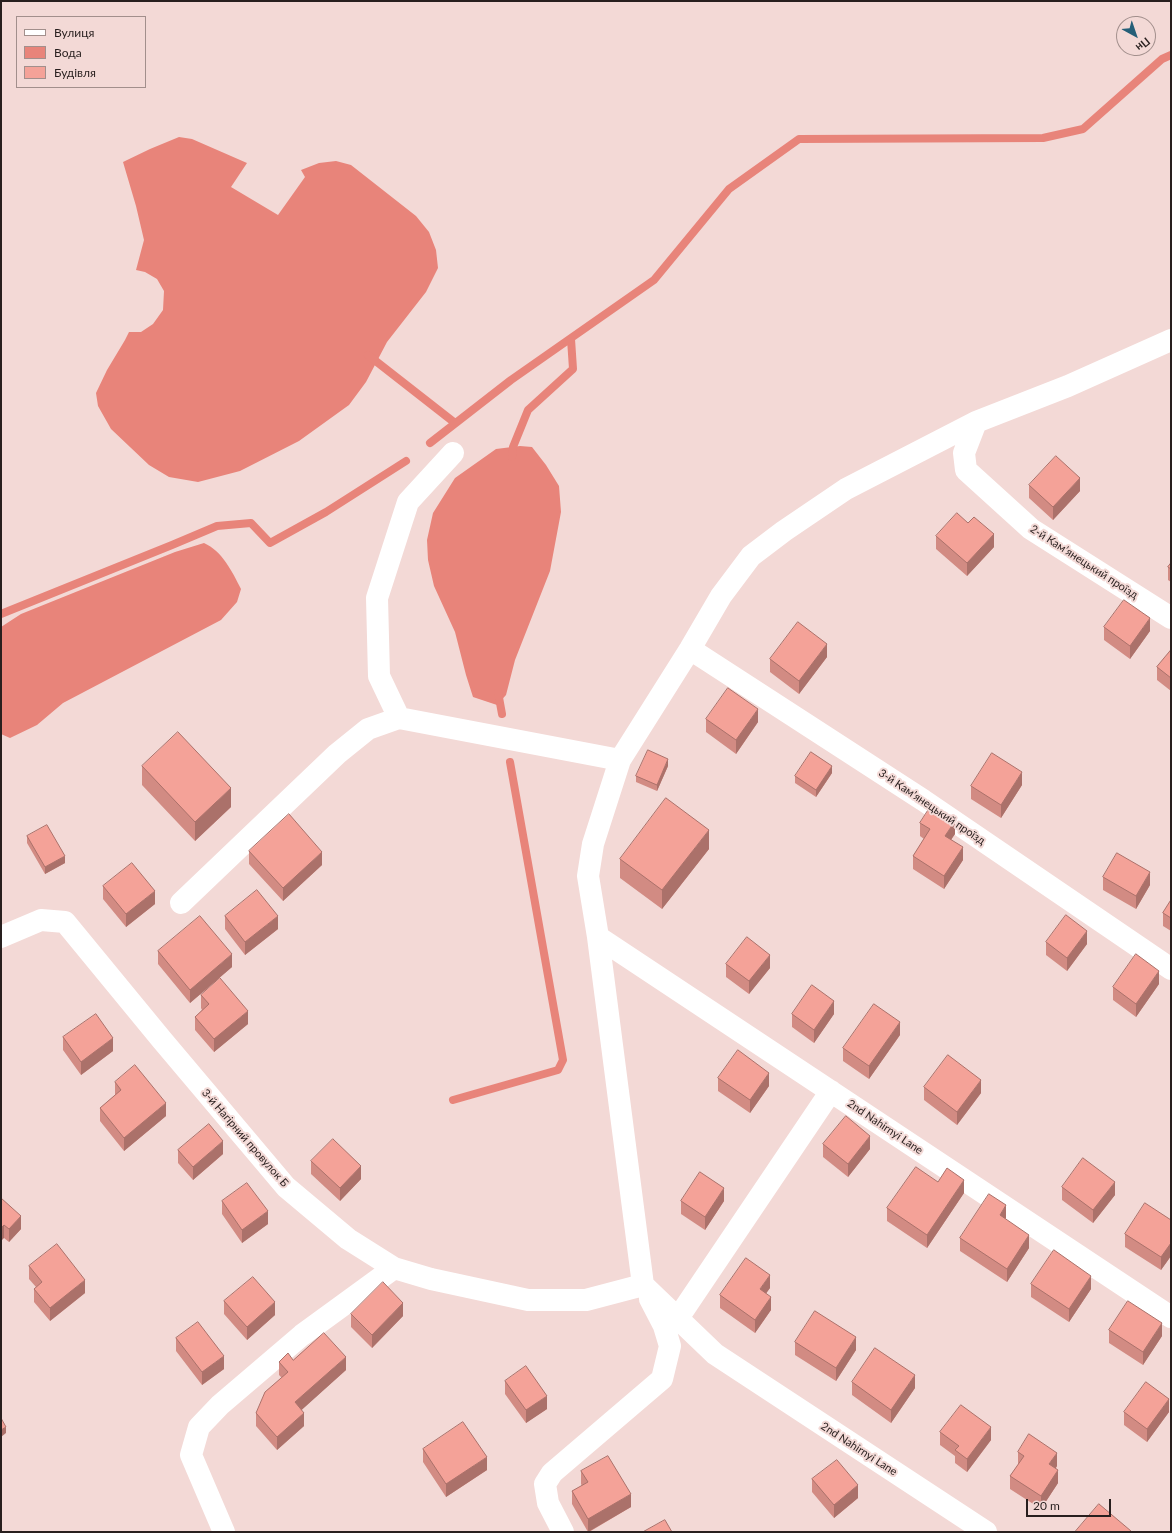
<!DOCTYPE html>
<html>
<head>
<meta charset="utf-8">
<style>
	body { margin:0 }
	#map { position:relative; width:1172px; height:1533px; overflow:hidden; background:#f3d9d6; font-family:Lato,sans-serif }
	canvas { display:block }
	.frame { position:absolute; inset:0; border:2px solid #281f1e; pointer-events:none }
	.legend { position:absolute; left:16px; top:16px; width:130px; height:72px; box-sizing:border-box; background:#f3d9d6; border:1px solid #a28f8c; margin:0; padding:5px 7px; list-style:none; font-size:12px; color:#281f1e }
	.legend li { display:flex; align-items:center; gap:8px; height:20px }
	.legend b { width:20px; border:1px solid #a28f8c }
	.north { position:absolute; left:1116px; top:16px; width:40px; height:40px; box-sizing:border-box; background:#f3d9d6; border:1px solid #a28f8c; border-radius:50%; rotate:140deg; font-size:11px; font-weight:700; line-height:16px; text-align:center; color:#281f1e }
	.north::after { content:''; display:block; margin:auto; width:14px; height:18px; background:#255f78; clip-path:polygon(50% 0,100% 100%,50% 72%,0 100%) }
	.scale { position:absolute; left:1026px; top:1499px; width:85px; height:18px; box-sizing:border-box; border:2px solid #281f1e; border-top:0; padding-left:5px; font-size:12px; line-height:14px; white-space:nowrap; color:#281f1e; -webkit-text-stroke:3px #f3d9d6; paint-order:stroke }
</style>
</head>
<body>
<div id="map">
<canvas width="1172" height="1533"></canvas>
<div class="frame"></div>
<ul class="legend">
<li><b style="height:5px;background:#fff"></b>Вулиця</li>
<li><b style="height:11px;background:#e8847a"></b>Вода</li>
<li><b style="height:11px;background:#f4a298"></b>Будівля</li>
</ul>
<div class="north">Пн</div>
<div class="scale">20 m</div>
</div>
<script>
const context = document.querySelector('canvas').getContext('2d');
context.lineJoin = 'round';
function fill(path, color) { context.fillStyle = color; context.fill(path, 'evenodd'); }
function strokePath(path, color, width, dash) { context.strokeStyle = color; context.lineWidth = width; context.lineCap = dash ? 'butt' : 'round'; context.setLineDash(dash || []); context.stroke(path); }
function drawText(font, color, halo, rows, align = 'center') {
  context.font = font + ' Lato,sans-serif'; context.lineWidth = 4; context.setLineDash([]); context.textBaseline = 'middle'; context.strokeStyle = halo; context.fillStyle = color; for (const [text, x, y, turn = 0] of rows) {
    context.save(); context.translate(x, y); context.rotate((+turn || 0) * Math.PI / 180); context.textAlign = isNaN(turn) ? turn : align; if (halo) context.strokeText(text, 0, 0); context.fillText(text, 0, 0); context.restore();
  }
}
fill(new Path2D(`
	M 179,137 L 192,139 L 247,163 L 231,187 L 278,215 L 305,177 L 301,170 L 319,163 L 336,161 L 351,165 L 416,216 L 429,232 L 436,250 L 438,268 L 426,292 L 387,342 L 366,382 L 349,405 L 299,441 L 240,471 L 198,482 L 169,477 L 149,465 L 111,429 L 98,406 L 96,393 L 107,370 L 125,340 L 129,332 L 141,332 L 153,324 L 163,310 L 164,291 L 157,279 L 145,272 L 136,270 L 144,240 L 136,206 L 123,162 L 150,149 Z
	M 520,446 L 532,447 L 546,465 L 559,486 L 561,512 L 550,571 L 515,660 L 506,695 L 497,705 L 473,697 L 466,675 L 455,632 L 434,586 L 428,560 L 427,540 L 433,513 L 455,478 L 496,449 Z
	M 204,543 C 222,551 232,571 241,589 L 237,602 L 221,620 L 63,703 L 37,725 L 10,738 L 1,734 L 1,627 L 21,614 L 175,552 Z`), '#e8847a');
strokePath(new Path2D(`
	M 368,355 L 455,423
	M 430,443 L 511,380 L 654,280 L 729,189 L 799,139 L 1043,138 L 1083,129 L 1162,59 L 1171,55
	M 512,457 L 513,447 L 528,410 L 573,369 L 571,339
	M 1,614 L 172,545 L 217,526 L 251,523 L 270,543 L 326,512 L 406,461
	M 498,692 L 502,714
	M 453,1100 L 558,1070 L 563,1060 L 510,762`), '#e8847a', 8);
strokePath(new Path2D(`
	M 976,422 L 964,453 L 966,470 L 1031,529 L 1171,618
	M 690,649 L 923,800 L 1171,969
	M 399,718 L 379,676 L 377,598 L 408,502 L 453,453
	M 181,903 L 337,754 L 368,729 L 399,718 L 620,760
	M 1,937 L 41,920 L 65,922 L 162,1040 L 286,1187 L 348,1239 L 394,1268 L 431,1279 L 528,1300 L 586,1300 L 643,1285 L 598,937 L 588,876 L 593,844 L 620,760 L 690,649 L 721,596 L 751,556 L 784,531 L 846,489 L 976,422 L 1068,386 L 1171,340
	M 598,937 L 1171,1317
	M 643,1285 L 715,1354 L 986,1532
	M 678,1318 L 831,1091
	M 224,1532 L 191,1455 L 199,1427 L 220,1405 L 302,1335 L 394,1268
	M 563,1532 L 548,1503 L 545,1484 L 552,1473 L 662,1379 L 670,1346 L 664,1326 L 650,1299`), '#fff', 22);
fill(new Path2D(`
	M 1029,485 L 1080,491 L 1053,520 L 1029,498 Z
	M 936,536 L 994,547 L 967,576 L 936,549 Z
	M 1171,563 L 1171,582 L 1168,580 L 1168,567 Z
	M 1104,627 L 1150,631 L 1130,659 L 1104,640 Z
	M 1171,650 L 1171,691 L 1157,680 L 1157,667 Z
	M 827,657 L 799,694 L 770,672 L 770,659 Z
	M 706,719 L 758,722 L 736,754 L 706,732 Z
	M 142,766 L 231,807 L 195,841 L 142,785 Z
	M 668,766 L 657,791 L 636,782 L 636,776 Z
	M 832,773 L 816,797 L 795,783 L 795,776 Z
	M 1022,785 L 1001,818 L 971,799 L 971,786 Z
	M 920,823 L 955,834 L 951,839 L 963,860 L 944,889 L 913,869 L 913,856 L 924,839 L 920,836 Z
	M 27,836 L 65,863 L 45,874 L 27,843 Z
	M 709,849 L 662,909 L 620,878 L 620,859 Z
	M 249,851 L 322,865 L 283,901 L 249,864 Z
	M 1103,877 L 1150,885 L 1136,909 L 1103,890 Z
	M 103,886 L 155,904 L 126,927 L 103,899 Z
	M 1171,900 L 1171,931 L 1163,926 L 1163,913 Z
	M 225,916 L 278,929 L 245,955 L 225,929 Z
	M 1046,942 L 1087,944 L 1067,971 L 1046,955 Z
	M 158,951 L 232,967 L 190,1003 L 158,964 Z
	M 726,964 L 770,968 L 749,994 L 726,977 Z
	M 1159,984 L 1136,1017 L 1113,1000 L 1113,987 Z
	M 201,995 L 248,1024 L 214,1052 L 195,1030 L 195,1017 L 202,1010 L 201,1008 Z
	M 792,1014 L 834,1014 L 814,1043 L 792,1027 Z
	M 900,1035 L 869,1079 L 843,1061 L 843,1048 Z
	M 63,1037 L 113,1051 L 81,1075 L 63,1050 Z
	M 718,1078 L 769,1086 L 750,1113 L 718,1091 Z
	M 115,1082 L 166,1116 L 124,1151 L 100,1121 L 100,1108 L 115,1095 Z
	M 924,1087 L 981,1093 L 957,1125 L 924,1100 Z
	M 823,1144 L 870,1149 L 848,1177 L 823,1157 Z
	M 178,1150 L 223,1154 L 193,1180 L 178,1163 Z
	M 311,1161 L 361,1179 L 340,1201 L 311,1174 Z
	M 938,1182 L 964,1193 L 927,1248 L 887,1221 L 887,1208 Z
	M 1062,1187 L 1115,1195 L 1093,1223 L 1062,1200 Z
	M 1,1198 L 21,1229 L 9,1242 L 4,1238 Z
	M 222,1201 L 268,1224 L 242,1243 L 222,1214 Z
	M 681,1201 L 724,1201 L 705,1230 L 681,1214 Z
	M 1006,1218 L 1005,1219 L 1029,1248 L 1007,1282 L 960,1251 L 960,1238 Z
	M 1171,1220 L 1171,1256 L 1161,1270 L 1125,1247 L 1125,1234 Z
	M 29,1266 L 85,1293 L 50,1321 L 34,1302 L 34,1289 L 36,1287 L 29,1279 Z
	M 1031,1284 L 1091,1289 L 1069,1322 L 1031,1297 Z
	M 770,1288 L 766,1293 L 771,1310 L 755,1333 L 720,1308 L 720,1295 Z
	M 224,1301 L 275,1315 L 247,1340 L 224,1314 Z
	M 351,1314 L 403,1316 L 372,1348 L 351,1327 Z
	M 1109,1330 L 1162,1336 L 1143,1365 L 1109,1343 Z
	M 176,1338 L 224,1369 L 202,1385 L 176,1351 Z
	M 795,1342 L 856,1350 L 836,1381 L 795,1355 Z
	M 293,1360 L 346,1370 L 301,1410 L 304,1426 L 277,1450 L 256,1426 L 256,1413 L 282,1378 L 279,1375 L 279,1362 Z
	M 505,1381 L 547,1409 L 526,1423 L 505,1394 Z
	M 852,1382 L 915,1388 L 891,1423 L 852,1395 Z
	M 1124,1412 L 1169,1412 L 1147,1442 L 1124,1425 Z
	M 940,1432 L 991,1440 L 967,1472 L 955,1463 L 955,1456 L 940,1445 Z
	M 423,1449 L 487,1470 L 446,1497 L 423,1462 Z
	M 1018,1452 L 1057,1466 L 1056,1468 L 1058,1483 L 1041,1509 L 1010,1489 L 1010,1476 L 1018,1465 Z
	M 581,1471 L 631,1507 L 589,1532 L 588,1532 L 572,1504 L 572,1491 L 582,1486 L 581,1484 Z
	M 812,1479 L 858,1498 L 834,1518 L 812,1492 Z`), '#d28b83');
fill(new Path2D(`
	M 1080,478 L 1080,491 L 1053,520 L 1053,507 Z
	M 994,534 L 994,547 L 967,576 L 967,563 Z
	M 1150,618 L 1150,631 L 1130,659 L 1130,646 Z
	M 827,644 L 827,657 L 799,694 L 799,681 Z
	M 758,709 L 758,722 L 736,754 L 736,740 Z
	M 668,759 L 668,766 L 657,791 L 657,785 Z
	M 832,766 L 832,773 L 816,797 L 816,790 Z
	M 1022,772 L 1022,785 L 1001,818 L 1001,805 Z
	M 231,788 L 231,807 L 195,841 L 195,822 Z
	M 955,821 L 955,834 L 945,849 L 945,836 Z
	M 709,830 L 709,849 L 662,909 L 662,890 Z
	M 963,847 L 963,860 L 944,889 L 944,876 Z
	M 322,852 L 322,865 L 283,901 L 283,888 Z
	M 65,856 L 65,863 L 45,874 L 45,867 Z
	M 1150,872 L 1150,885 L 1136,909 L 1136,896 Z
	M 155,891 L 155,904 L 126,927 L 126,914 Z
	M 278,916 L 278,929 L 245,955 L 245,942 Z
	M 1087,931 L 1087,944 L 1067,971 L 1067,958 Z
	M 232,954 L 232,967 L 190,1003 L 190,990 Z
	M 770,955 L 770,968 L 749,994 L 749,981 Z
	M 1159,971 L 1159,984 L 1136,1017 L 1136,1004 Z
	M 834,1001 L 834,1014 L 814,1043 L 814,1030 Z
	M 248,1011 L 248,1024 L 214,1052 L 214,1039 Z
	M 900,1022 L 900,1035 L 869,1079 L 869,1066 Z
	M 113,1038 L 113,1051 L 81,1075 L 81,1062 Z
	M 769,1073 L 769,1086 L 750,1113 L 750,1100 Z
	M 981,1080 L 981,1093 L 957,1125 L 957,1112 Z
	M 166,1103 L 166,1116 L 124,1151 L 124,1138 Z
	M 870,1136 L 870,1149 L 848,1177 L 848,1164 Z
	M 223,1141 L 223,1154 L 193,1180 L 193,1167 Z
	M 361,1166 L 361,1179 L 340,1201 L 340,1188 Z
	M 964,1180 L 964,1193 L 927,1248 L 927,1235 Z
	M 1115,1182 L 1115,1195 L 1093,1223 L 1093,1210 Z
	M 724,1188 L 724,1201 L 705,1230 L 705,1217 Z
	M 1006,1205 L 1006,1218 L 1000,1228 L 1000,1215 Z
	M 268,1211 L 268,1224 L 242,1243 L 242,1230 Z
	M 21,1216 L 21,1229 L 9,1242 L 9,1229 Z
	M 4,1225 L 4,1238 L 1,1241 L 1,1228 Z
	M 1029,1235 L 1029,1248 L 1007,1282 L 1007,1269 Z
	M 1171,1243 L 1171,1256 L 1161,1270 L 1161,1257 Z
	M 770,1275 L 770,1288 L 760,1302 L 760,1289 Z
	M 1091,1276 L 1091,1289 L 1069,1322 L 1069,1309 Z
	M 85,1280 L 85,1293 L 50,1321 L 50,1308 Z
	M 771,1297 L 771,1310 L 755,1333 L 755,1320 Z
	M 275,1302 L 275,1315 L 247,1340 L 247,1327 Z
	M 403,1303 L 403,1316 L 372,1348 L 372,1335 Z
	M 1162,1323 L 1162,1336 L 1143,1365 L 1143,1352 Z
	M 856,1337 L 856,1350 L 836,1381 L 836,1368 Z
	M 224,1356 L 224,1369 L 202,1385 L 202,1372 Z
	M 346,1357 L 346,1370 L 295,1416 L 295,1402 Z
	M 915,1375 L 915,1388 L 891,1423 L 891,1410 Z
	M 547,1396 L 547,1409 L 526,1423 L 526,1410 Z
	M 1169,1399 L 1169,1412 L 1147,1442 L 1147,1429 Z
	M 304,1413 L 304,1426 L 277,1450 L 277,1437 Z
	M 6,1427 L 6,1433 L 1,1437 L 1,1430 Z
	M 991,1427 L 991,1440 L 967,1472 L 967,1459 Z
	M 1057,1453 L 1057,1466 L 1049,1477 L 1049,1464 Z
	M 487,1457 L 487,1470 L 446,1497 L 446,1484 Z
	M 2,1466 L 2,1479 L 1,1480 L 1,1467 Z
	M 1058,1470 L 1058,1483 L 1041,1509 L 1041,1496 Z
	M 858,1485 L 858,1498 L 834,1518 L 834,1505 Z
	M 631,1494 L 631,1507 L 588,1532 L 588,1519 Z`), '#ab716a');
const building = new Path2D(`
	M 1056,456 L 1080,478 L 1053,507 L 1029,485 Z
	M 957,513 L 968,523 L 974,517 L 994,534 L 967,563 L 936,536 Z
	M 1171,563 L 1171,569 L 1168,567 Z
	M 1124,600 L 1150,618 L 1130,646 L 1104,627 Z
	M 798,622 L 827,644 L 799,681 L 770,659 Z
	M 1171,650 L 1171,678 L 1157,667 Z
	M 728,688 L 758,709 L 736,740 L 706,719 Z
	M 178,732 L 231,788 L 195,822 L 142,766 Z
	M 648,750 L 668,759 L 657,785 L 636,776 Z
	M 811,752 L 832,766 L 816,790 L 795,776 Z
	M 992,753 L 1022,772 L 1001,805 L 971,786 Z
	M 666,798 L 709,830 L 662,890 L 620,859 Z
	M 931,806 L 955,821 L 945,836 L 963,847 L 944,876 L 913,856 L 930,829 L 920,823 Z
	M 289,814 L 322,852 L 283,888 L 249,851 Z
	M 47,825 L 65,856 L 45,867 L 27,836 Z
	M 1117,853 L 1150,872 L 1136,896 L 1103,877 Z
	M 132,863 L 155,891 L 126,914 L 103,886 Z
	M 257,890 L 278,916 L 245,942 L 225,916 Z
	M 1171,900 L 1171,918 L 1163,913 Z
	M 1066,915 L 1087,931 L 1067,958 L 1046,942 Z
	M 200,916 L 232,954 L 190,990 L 158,951 Z
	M 747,937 L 770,955 L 749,981 L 726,964 Z
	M 1136,954 L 1159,971 L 1136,1004 L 1113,987 Z
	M 220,978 L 248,1011 L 214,1039 L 195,1017 L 209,1004 L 201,995 Z
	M 812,985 L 834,1001 L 814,1030 L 792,1014 Z
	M 874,1004 L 900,1022 L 869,1066 L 843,1048 Z
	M 96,1014 L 113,1038 L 81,1062 L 63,1037 Z
	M 738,1050 L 769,1073 L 750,1100 L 718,1078 Z
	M 948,1055 L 981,1080 L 957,1112 L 924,1087 Z
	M 135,1065 L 166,1103 L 124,1138 L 100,1108 L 121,1090 L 115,1082 Z
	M 846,1116 L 870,1136 L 848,1164 L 823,1144 Z
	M 209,1124 L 223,1141 L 193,1167 L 178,1150 Z
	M 333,1139 L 361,1166 L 340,1188 L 311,1161 Z
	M 1083,1158 L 1115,1182 L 1093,1210 L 1062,1187 Z
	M 916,1167 L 938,1182 L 947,1168 L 964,1180 L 927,1235 L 887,1208 Z
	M 700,1172 L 724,1188 L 705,1217 L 681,1201 Z
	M 247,1183 L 268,1211 L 242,1230 L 222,1201 Z
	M 989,1194 L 1006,1205 L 1000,1215 L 1029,1235 L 1007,1269 L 960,1238 Z
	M 1,1198 L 21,1216 L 9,1229 L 4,1225 L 1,1228 Z
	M 1145,1203 L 1171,1220 L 1171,1243 L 1161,1257 L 1125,1234 Z
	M 57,1244 L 85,1280 L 50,1308 L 34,1289 L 42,1282 L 29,1266 Z
	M 1054,1250 L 1091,1276 L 1069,1309 L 1031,1284 Z
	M 746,1258 L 770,1275 L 760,1289 L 771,1297 L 755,1320 L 720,1295 Z
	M 253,1277 L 275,1302 L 247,1327 L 224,1301 Z
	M 383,1282 L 403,1303 L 372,1335 L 351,1314 Z
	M 1128,1301 L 1162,1323 L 1143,1352 L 1109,1330 Z
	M 815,1311 L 856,1337 L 836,1368 L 795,1342 Z
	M 198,1322 L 224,1356 L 202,1372 L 176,1338 Z
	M 324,1333 L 346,1357 L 295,1402 L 304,1413 L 277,1437 L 256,1413 L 265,1392 L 288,1372 L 279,1362 L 288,1353 L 293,1360 Z
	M 875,1348 L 915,1375 L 891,1410 L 852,1382 Z
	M 526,1366 L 547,1396 L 526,1410 L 505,1381 Z
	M 1146,1382 L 1169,1399 L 1147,1429 L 1124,1412 Z
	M 961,1405 L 991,1427 L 967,1459 L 955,1450 L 959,1446 L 940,1432 Z
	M 1,1418 L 6,1427 L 1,1430 Z
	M 463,1422 L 487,1457 L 446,1484 L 423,1449 Z
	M 1029,1434 L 1057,1453 L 1049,1464 L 1058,1470 L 1041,1496 L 1010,1476 L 1024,1456 L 1018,1452 Z
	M 608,1456 L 631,1494 L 588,1519 L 572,1491 L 588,1482 L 581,1471 Z
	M 837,1460 L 858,1485 L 834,1505 L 812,1479 Z
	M 1099,1504 L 1131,1531 L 1130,1532 L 1075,1532 Z
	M 665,1520 L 672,1532 L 643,1532 Z`);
fill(building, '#f4a298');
strokePath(building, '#ab716a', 1);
drawText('11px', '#281f1e', '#f3d9d6', [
	["2-й Камʼянецький проїзд",1084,562,33],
	["3-й Камʼянецький проїзд",932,807,34],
	["2nd Nahirnyi Lane",885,1127,34],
	["3-й Нагірний провулок Б",245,1138,49],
	["2nd Nahirnyi Lane",859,1449,33]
]);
</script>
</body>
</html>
